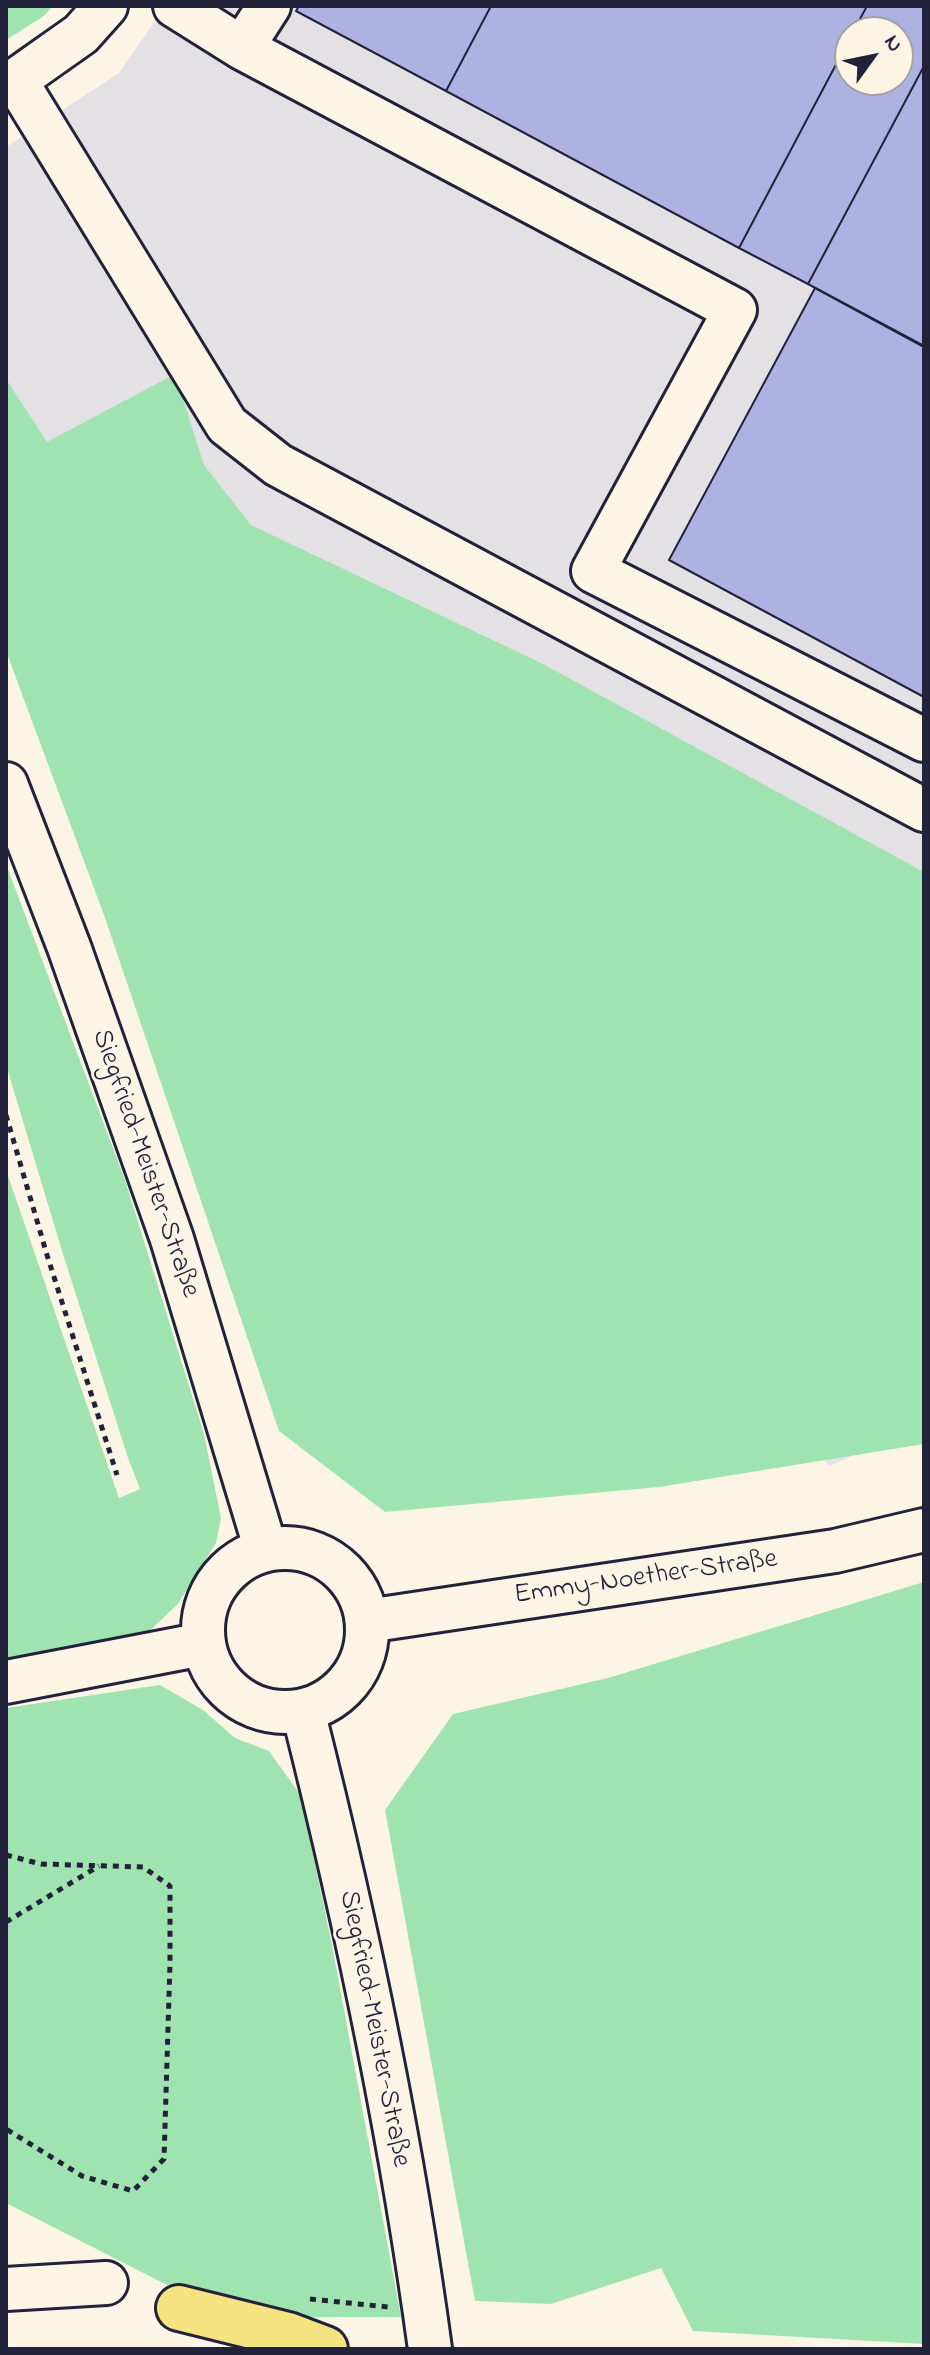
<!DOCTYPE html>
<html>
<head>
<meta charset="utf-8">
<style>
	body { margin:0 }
	#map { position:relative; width:930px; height:2355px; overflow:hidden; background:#fcf5e5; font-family:"Indie Flower",sans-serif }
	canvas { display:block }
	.frame { position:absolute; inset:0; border:8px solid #22223b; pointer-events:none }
	.north { position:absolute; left:834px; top:16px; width:80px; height:80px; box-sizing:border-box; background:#fcf5e5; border:2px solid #a5a1a1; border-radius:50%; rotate:57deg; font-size:22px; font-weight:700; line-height:32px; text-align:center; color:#22223b }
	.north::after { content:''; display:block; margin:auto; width:28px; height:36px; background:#22223b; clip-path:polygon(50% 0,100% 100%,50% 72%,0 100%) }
</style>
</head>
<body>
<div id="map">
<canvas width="930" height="2355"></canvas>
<div class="frame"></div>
<div class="north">N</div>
</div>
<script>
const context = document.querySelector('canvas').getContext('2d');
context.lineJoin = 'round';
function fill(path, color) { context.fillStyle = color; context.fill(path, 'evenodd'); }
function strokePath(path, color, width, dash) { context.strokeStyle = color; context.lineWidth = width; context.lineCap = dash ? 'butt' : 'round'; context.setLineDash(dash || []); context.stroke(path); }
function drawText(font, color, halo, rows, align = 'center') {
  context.font = font + ' "Indie Flower",sans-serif'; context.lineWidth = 6; context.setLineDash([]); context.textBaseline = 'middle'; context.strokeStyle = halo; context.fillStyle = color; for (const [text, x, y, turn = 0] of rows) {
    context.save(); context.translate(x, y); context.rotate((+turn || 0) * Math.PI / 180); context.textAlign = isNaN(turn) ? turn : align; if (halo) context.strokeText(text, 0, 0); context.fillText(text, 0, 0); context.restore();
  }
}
fill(new Path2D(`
	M 165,6 L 924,6 L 924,1424 L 829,1466 L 6,401 L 6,147 L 119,73 ZM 850,32 L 898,32 L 898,80 L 850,80 Z`), '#e4e1e4');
fill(new Path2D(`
	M 6,6 L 53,6 L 44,16 L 6,40 Z
	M 175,374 L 204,465 L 251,525 L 543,664 L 924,872 L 924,1444 L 659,1487 L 385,1512 L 279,1431 L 104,915 L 6,651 L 6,379 L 47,442 Z
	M 6,864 L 125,1180 L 204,1434 L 221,1518 L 216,1543 L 177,1605 L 147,1633 L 6,1662 L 6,1170 L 119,1498 L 140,1489 L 128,1458 L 62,1251 L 6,1065 Z
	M 924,1582 L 924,2344 L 693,2331 L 661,2268 L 551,2304 L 475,2301 L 385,1810 L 453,1714 L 608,1678 Z
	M 160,1685 L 203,1710 L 235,1738 L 269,1751 L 301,1796 L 332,1945 L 401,2317 L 292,2317 L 171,2287 L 6,2203 L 6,1708 Z`), '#9fe4b0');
const building = new Path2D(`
	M 299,6 L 491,6 L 446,91 L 296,11 Z
	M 491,6 L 867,6 L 853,32 L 850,32 L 850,38 L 739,248 L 446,91 Z
	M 867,6 L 924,6 L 924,66 L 808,284 L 739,248 L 850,38 L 850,80 L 898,80 L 898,32 L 853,32 Z
	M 924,66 L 924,346 L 808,284 Z
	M 815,288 L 924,347 L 924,697 L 669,560 Z`);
fill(building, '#adb2e3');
strokePath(building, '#22223b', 2);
const minor = new Path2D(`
	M 175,6 L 242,48 L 269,6
	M 242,48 L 735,310 L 593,571 L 924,740
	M 16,81 L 227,425 L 278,465 L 924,810
	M 6,87 L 81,34 L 106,6
	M 6,784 L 69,947 L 172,1239 L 266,1550
	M203 1630a82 82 0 1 1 164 0a82 82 0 1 1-164 0Z
	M 367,1621 L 835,1551 L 924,1530
	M 6,1682 L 203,1644
	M 303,1711 C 356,1921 401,2134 430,2349
	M 6,2289 L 106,2283`);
const highway = new Path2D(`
	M 179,2308 L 288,2335 L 325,2349`);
strokePath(minor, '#22223b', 48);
strokePath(highway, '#22223b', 50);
strokePath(new Path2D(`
	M 6,1115 L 47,1255 L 117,1475
	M 6,1855 L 41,1864 L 143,1867 L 170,1886 L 170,1963 L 164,2159 L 133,2191 L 82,2176 L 6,2129
	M 6,1922 L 99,1866
	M 310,2299 L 388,2307`), '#22223b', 5, [6, 6]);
strokePath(minor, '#fcf5e5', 42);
strokePath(highway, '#f5e382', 44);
drawText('28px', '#22223b', '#fcf5e5', [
	["Siegfried-Meister-Straße",144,1164,71],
	["Emmy-Noether-Straße",646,1579,-8],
	["Siegfried-Meister-Straße",373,2029,79]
]);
</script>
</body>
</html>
